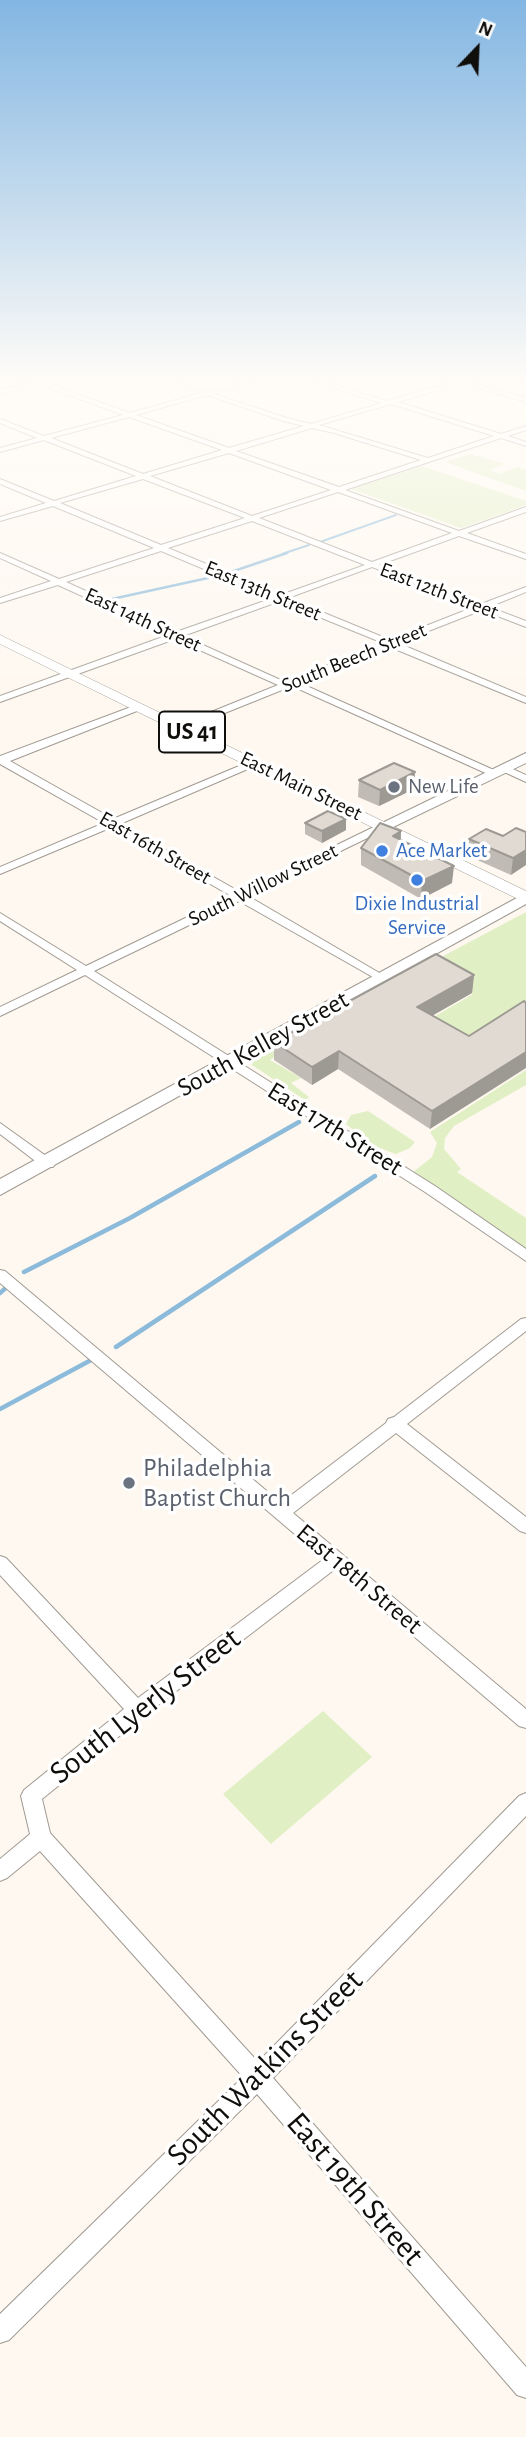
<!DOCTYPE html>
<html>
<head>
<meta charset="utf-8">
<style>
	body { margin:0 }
	#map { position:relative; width:526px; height:2437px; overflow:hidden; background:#fef8f0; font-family:"Alegreya Sans",sans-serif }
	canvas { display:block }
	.north { position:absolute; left:442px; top:14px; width:70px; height:70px; -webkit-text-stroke:5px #fff; paint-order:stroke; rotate:23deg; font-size:19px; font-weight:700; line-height:28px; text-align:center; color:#100e0b }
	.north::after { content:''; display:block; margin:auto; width:24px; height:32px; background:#100e0b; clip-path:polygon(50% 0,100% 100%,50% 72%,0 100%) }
</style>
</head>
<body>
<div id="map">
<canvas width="526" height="2437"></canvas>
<div class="north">N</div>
</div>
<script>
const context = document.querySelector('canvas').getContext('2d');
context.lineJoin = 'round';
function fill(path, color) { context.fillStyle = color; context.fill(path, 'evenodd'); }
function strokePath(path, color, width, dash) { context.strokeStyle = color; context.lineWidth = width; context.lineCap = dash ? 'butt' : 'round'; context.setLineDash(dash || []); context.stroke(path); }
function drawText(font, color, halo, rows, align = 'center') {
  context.font = font + ' "Alegreya Sans",sans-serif'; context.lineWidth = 7; context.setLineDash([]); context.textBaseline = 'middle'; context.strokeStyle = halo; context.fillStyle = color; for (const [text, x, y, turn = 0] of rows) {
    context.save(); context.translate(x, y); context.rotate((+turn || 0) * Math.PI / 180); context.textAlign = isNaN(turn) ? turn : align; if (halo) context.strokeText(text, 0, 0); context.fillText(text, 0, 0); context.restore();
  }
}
fill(new Path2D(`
	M 470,454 L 506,464 L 489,470 L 499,474 L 518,467 L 526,470 L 526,491 L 445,462 Z
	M 422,466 L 526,501 L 526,505 L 461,528 L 351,489 Z
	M 526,912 L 526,1019 L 457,1058 L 408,1032 L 473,994 L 462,984 L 283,1051 L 270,1060 L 301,1078 L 291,1083 L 309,1097 L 305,1100 L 246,1061 Z
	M 526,1070 L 526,1085 L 454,1126 L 445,1138 L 444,1149 L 461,1169 L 457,1172 L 526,1218 L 526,1249 L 412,1173 L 432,1157 L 437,1143 L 430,1132 Z
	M 368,1111 L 415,1142 L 410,1148 L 396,1154 L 372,1145 L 346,1124 L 351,1115 Z
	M 323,1711 L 372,1757 L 271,1844 L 223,1794 Z`), '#e1efc4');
strokePath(new Path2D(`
	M 320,542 L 396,515
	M 282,554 L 309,545`), '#8cbada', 2);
strokePath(new Path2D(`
	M 228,573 L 287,553
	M 112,599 L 217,576`), '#8cbada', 2.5);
strokePath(new Path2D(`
	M 24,1272 L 130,1218 L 299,1122
	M 0,1293 L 8,1286
	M 116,1347 L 375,1176
	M 0,1409 L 93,1359`), '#8cbada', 4.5);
const street = new Path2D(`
	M 24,378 L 40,380 L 60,378 L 46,383 L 130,413 L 201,393 L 159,378 C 176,378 191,391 207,391 C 224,392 247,378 267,378 L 214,394 L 287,418 L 311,424 L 381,403 L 303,378 L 312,378 L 387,401 L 465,378 L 474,378 L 467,381 L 526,398 L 526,402 L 461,383 L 398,402 L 501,434 L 526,426 L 526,430 L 508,436 L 526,442 L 526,446 L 501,438 L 345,490 L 459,531 L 526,507 L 526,512 L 467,533 L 526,554 L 526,559 L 459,536 L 379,565 L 481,604 L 526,587 L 526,592 L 489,607 L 526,621 L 526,627 L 482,610 L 398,643 L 526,697 L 526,703 L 390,647 L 300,683 L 496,771 L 496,775 L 490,775 L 292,686 L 185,729 L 179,729 L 179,725 L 278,685 L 175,639 L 0,702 L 0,696 L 168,635 L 58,585 L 0,603 L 0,598 L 51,581 L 0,558 L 0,553 L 59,579 L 154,548 L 53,506 L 0,521 L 0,517 L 46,503 L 0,484 L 0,479 L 54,501 L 136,476 L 44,440 L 0,452 L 0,448 L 37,438 L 0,423 L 0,419 L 44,436 L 123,415 L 39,384 L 0,394 L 0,390 L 33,382 ZM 207,395 L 283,421 L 304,426 L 229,448 L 136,415 ZM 391,404 L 494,436 L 428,458 L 319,425 ZM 129,417 L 222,450 L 143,474 L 51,438 ZM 312,428 L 334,433 L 421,460 L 339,487 L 236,451 ZM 229,453 L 331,490 L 252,516 L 150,476 ZM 143,479 L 245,518 L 161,545 L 60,503 ZM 338,492 L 452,533 L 372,562 L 259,518 ZM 252,521 L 365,565 L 281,595 L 168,548 ZM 161,551 L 273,598 L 176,632 L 66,582 ZM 372,567 L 474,607 L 390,640 L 288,598 ZM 280,601 L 383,643 L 285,682 L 183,636 Z
	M 139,704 L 144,707 L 142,709 L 10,761 L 113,819 L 251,761 L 257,761 L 257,765 L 120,824 L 240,892 L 380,824 L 388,824 L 388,828 L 248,896 L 388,978 L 382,982 L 378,980 L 239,901 L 94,971 L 435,1186 L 526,1249 L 526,1261 L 425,1192 L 85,975 L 0,1016 L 0,1007 L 77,970 L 0,921 L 0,913 L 86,966 L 231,896 L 112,827 L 0,874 L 0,867 L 104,823 L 0,764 L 0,756 Z
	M 500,766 L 506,766 L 526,775 L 526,782 L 500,770 Z
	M 0,1123 L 53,1161 L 55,1164 L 53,1167 L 43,1167 L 0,1134 Z
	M 0,1270 L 5,1271 L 281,1503 L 386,1423 L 388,1419 L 394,1417 L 521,1319 L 526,1318 L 526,1331 L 407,1424 L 526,1517 L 526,1533 L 520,1531 L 396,1433 L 293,1513 L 526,1709 L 526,1728 L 519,1726 L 335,1569 L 144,1716 L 42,1799 L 50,1833 L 258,2062 L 519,1796 L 526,1793 L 526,1816 L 273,2078 L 526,2367 L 526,2398 L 517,2395 L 257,2094 L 9,2340 L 0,2343 L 0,2314 L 243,2077 L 40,1851 L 7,1878 L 0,1881 L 0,1859 L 30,1834 L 21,1796 L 24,1790 L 124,1709 L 0,1575 L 0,1556 L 6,1558 L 138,1698 L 324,1559 L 0,1283 Z`);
const secondary = new Path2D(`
	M 526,753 L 526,763 L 389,829 L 384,831 L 376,826 Z
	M 526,893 L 526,904 L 0,1195 L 0,1179 Z`);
const primary = new Path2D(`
	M 0,635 L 526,891 L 526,903 L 0,644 Z`);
strokePath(street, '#a09a93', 2);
strokePath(secondary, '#a09a93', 2);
strokePath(primary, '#a09a93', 1);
fill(street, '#fff');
fill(secondary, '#fff');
fill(primary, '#fff');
fill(new Path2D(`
	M 359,780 L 414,789 L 379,806 L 358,797 Z
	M 305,823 L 346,830 L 322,843 L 305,834 Z
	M 401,831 L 401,839 L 452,883 L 421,899 L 361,865 L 361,848 Z
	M 526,832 L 511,875 L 468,856 L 469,839 Z
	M 474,975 L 472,993 L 433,1015 L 469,1036 L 430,1129 L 338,1069 L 312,1085 L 274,1060 L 274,1042 Z`), '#c1bbb5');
fill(new Path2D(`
	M 415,772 L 414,789 L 379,806 L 380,790 Z
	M 346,819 L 346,830 L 322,843 L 322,831 Z
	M 401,831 L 400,848 L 393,836 Z
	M 526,850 L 526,865 L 511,875 L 513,858 Z
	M 454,866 L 452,883 L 421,899 L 422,881 Z
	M 474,975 L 472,993 L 416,1025 L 417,1007 Z
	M 339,1051 L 338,1069 L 312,1085 L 312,1067 Z
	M 526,1052 L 526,1068 L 430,1129 L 432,1111 Z`), '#9d9993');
const building = new Path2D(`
	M 394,763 L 415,772 L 380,790 L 359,780 Z
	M 328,811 L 346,819 L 322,831 L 305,823 Z
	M 380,823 L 401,831 L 393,836 L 454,866 L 422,881 L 361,848 Z
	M 516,828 L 526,832 L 526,850 L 513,858 L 469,839 L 486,829 L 503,836 Z
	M 436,954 L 474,975 L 417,1007 L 469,1036 L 524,1001 L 526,1003 L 526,1052 L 432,1111 L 339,1051 L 312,1067 L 274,1042 Z`);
fill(building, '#e0dad2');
strokePath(building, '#9d9993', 2);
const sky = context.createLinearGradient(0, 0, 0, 719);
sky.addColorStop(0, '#83b6e2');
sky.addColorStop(0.53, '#fffcf8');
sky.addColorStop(1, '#fffcf800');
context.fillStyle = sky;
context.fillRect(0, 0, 526, 719);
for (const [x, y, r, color] of [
	[394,787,7,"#6b7280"],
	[382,851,7,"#3f7fe0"],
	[417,880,7,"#3f7fe0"],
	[129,1483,7,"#6b7280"]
]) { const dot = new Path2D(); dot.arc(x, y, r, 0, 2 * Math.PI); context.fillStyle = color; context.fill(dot); strokePath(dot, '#fff', 2.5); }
drawText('21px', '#100e0b', '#fff', [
	["East 13th Street",263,591,23],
	["East 12th Street",439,591,21],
	["East 14th Street",143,620,25],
	["South Beech Street",354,658,-22],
	["East Main Street",301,786,26],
	["East 16th Street",155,848,30],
	["South Willow Street",263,885,-26]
]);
drawText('21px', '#5b616d', '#fff', [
	["New Life",408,787]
], 'left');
drawText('21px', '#366cbe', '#fff', [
	["Ace Market",396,851],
	["Dixie Industrial",417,904,"center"],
	["Service",417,928,"center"]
], 'left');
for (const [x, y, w] of [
	[192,732,66]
]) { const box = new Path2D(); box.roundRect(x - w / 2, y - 20.5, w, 41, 5); context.fillStyle = '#fff'; context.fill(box); strokePath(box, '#100e0b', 2); }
drawText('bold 24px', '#100e0b', null, [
	["US 41",192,732]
]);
drawText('26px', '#100e0b', '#fff', [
	["South Kelley Street",263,1044,-29],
	["East 17th Street",335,1129,32],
	["East 18th Street",359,1579,40]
]);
drawText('26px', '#5b616d', '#fff', [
	["Philadelphia",143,1468],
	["Baptist Church",143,1498]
], 'left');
drawText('32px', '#100e0b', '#fff', [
	["South Lyerly Street",145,1706,-38],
	["South Watkins Street",265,2068,-45],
	["East 19th Street",355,2189,49]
]);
</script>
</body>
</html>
